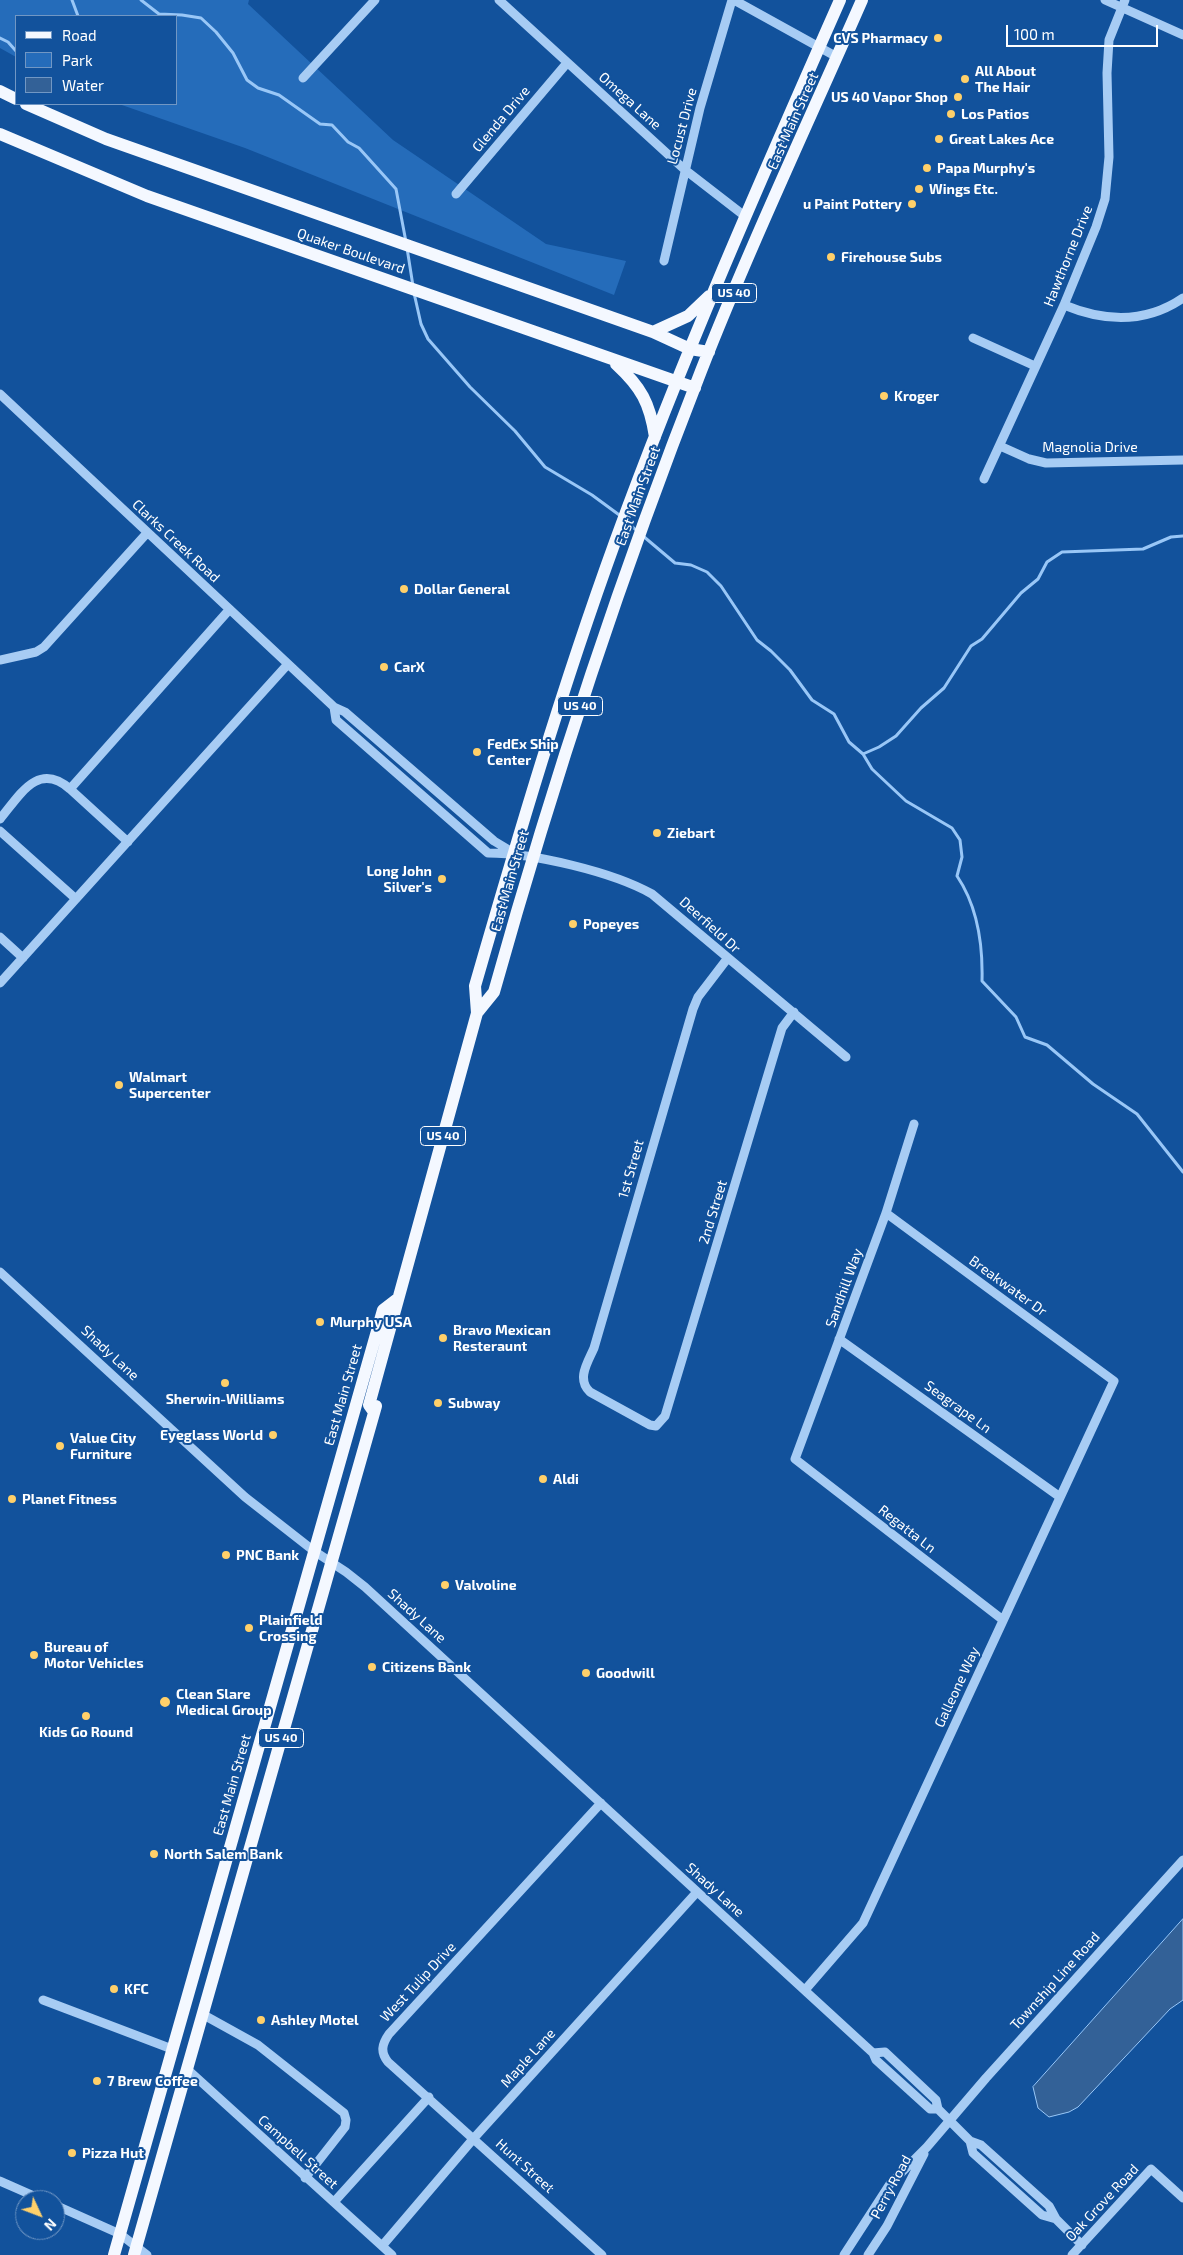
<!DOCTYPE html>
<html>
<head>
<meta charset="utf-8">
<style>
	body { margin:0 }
	#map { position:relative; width:1183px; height:2255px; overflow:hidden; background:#12529c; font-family:"Exo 2",sans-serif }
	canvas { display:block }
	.legend { position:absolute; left:15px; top:15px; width:162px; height:90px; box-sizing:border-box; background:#12529c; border:1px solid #7197c4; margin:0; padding:6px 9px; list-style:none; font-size:15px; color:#fff }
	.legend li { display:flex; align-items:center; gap:10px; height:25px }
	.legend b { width:25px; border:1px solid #7197c4 }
	.north { position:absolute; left:15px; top:2190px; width:50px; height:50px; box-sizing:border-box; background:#12529c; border:1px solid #7197c4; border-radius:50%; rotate:133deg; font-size:14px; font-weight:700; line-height:20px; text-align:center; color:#fff }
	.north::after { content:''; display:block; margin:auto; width:18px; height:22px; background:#ffd06a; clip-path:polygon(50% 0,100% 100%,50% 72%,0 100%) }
	.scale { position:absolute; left:1006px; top:25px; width:152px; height:22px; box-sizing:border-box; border:2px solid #fff; border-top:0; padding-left:6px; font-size:15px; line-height:18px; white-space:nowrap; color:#fff; -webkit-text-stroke:4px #12529c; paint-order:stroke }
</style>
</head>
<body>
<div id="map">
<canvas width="1183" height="2255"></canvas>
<ul class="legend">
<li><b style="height:6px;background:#f4f8ff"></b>Road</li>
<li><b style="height:14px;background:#256cba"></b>Park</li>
<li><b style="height:14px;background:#336197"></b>Water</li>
</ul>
<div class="north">N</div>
<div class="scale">100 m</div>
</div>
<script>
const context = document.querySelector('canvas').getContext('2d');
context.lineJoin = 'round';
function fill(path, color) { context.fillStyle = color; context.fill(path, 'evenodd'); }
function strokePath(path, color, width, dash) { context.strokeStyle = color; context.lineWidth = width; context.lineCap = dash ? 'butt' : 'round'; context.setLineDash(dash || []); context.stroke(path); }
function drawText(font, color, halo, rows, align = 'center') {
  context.font = font + ' "Exo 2",sans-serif'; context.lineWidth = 4; context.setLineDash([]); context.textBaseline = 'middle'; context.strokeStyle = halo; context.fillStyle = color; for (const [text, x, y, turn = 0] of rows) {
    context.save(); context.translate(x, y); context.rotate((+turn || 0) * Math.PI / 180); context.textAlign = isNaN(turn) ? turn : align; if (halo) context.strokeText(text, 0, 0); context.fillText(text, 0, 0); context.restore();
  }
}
fill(new Path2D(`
	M 0,0 L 249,0 L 248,4 L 393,140 L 546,244 L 626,261 L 614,295 L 245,148 L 119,104 L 176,104 L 176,16 L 16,16 L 16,57 L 0,48 Z`), '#256cba');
const water = new Path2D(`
	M 1183,1919 L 1183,2000 L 1170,2009 L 1078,2107 L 1069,2112 L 1049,2117 L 1038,2108 L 1033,2087 Z`);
fill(water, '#336197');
strokePath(water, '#99c7f7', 1);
strokePath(new Path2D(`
	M 72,0 L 78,16
	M 141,0 L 159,14 L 182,15 L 201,18 L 216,32 L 233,53 L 247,80 L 258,88 L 279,95 L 320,124 L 332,125 L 348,142 L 359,148 L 396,189 L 406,242
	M 0,38 L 8,42 L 16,51
	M 407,248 L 413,286
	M 414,293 L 421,324 L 428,339 L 470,387 L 515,431 L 545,467 L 592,495 L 622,517
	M 626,521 L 636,530
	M 643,536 L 675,563 L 691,565 L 707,572 L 721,586 L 757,640 L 771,651 L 790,670 L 812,700 L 834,714 L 849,742 L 863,754 L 872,769 L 906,801 L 952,828 L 960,840 L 962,857 L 957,876 C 978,907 983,944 982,981 L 1016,1017 L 1025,1037 L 1047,1045 L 1093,1084 L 1137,1114 L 1183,1172
	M 863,754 L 879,747 L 896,736 L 921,708 L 944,688 L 971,646 L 982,639 L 1021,593 L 1038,579 L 1047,562 L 1062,552 L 1143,549 L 1171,537 L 1183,536`), '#99c7f7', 3);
strokePath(new Path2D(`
	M 499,0 L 684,169 L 746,217
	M 734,0 L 837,57
	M 1105,0 L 1183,35
	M 303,78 L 375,0
	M 456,194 L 567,63
	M 664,261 L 700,108 L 732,0
	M 1064,305 C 1105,322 1145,324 1183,298
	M 973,338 L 1035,366
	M 0,394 L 334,707 L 345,712 L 494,841 L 514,853
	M 1000,446 L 1029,459 L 1046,463 L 1183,460
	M 984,479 L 1064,305 L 1096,227 L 1105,199 L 1109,157 L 1107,73 L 1109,40 L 1125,0
	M 0,660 L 36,652 L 44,647 L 147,533
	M 334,707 L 336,720 L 488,853 C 533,853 613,872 652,894 L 846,1057
	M 70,789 L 128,842
	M 0,819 C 20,795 38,761 70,789 L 229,610
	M 0,831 L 76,899
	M 0,937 L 23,958
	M 727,959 L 698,997 L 693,1009 L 594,1348 C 588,1362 576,1379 590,1392 L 650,1425 L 656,1426 L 665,1416 L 782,1028 L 794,1012
	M 0,983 L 288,664
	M 914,1124 L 886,1213 L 795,1459 L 1003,1620
	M 0,1272 L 245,1497 L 314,1551 L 346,1572 L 365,1587 L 873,2053 L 876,2060 L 930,2109 L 938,2109
	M 839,1339 L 1060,1497
	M 601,1803 L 389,2034 C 382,2044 380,2052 388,2062 L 602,2255
	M 805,1990 L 863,1923 L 1114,1381 L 886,1213
	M 43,2000 L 172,2049
	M 202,2014 L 258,2045 L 344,2113 L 346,2120 L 345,2127 L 305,2178
	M 873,2053 L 885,2052 L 936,2100 L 938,2109 L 970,2141
	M 187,2069 L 392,2255
	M 0,2181 L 43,2200
	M 334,2202 L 429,2097
	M 55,2205 L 120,2234 L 147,2255
	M 1056,2219 L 1042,2215 L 973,2153 L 970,2141 L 981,2145 L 1049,2206 L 1056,2219 L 1082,2245
	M 382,2246 L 474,2138 L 697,1892
	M 844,2255 L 890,2184 L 927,2147 L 986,2078 L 1183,1860
	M 868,2255 L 887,2226 L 924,2154
	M 1072,2255 L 1151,2169 L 1183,2198`), '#a7ccf4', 9);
strokePath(new Path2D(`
	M 0,91 L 16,99
	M 26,104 L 106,139 L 653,332 L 690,349 L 709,352
	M 0,134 L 147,196 L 695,388
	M 653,332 L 688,316 L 709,296
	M 616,364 C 641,387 650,403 655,437
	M 477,1013 L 494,992 C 553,781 621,575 701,371 C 750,246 808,123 862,0
	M 374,1412 L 369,1405 L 477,1013 L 475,986 C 518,837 562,688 615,542 C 682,358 761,179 840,0
	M 114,2255 L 383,1310 L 396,1300
	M 134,2255 L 376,1406`), '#f4f8ff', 12);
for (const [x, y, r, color] of [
	[938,38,5,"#ffd06a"],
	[965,79,5,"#ffd06a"],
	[958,97,5,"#ffd06a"],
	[951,114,5,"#ffd06a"],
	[939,139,5,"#ffd06a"],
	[927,168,5,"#ffd06a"],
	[919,189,5,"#ffd06a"],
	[912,204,5,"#ffd06a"],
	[831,257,5,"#ffd06a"],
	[884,396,5,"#ffd06a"],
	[404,589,5,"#ffd06a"],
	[384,667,5,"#ffd06a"],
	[477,752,5,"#ffd06a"],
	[657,833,5,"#ffd06a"],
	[442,879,5,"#ffd06a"],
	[573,924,5,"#ffd06a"],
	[119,1085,5,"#ffd06a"],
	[320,1322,5,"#ffd06a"],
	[443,1338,5,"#ffd06a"],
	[225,1383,5,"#ffd06a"],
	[438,1403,5,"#ffd06a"],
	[273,1435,5,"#ffd06a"],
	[60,1446,5,"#ffd06a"],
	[543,1479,5,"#ffd06a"],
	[12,1499,5,"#ffd06a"],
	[226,1555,5,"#ffd06a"],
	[445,1585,5,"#ffd06a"],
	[249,1628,5,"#ffd06a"],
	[34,1655,5,"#ffd06a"],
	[372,1667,5,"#ffd06a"],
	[586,1673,5,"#ffd06a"],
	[165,1702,6,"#ffd06a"],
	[86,1716,5,"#ffd06a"],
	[154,1854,5,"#ffd06a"],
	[114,1989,5,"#ffd06a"],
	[261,2020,5,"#ffd06a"],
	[97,2081,5,"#ffd06a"],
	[72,2153,5,"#ffd06a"]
]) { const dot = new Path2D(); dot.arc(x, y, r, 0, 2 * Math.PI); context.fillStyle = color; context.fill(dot); strokePath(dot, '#12529c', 2); }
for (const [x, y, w] of [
	[734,293,45],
	[580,706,45],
	[443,1136,45],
	[281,1738,45]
]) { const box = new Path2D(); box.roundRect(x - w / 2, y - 9.5, w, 19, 4); context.fillStyle = '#12529c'; context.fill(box); strokePath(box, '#fff', 1); }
drawText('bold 12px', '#fff', null, [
	["US 40",734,293],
	["US 40",580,706],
	["US 40",443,1136],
	["US 40",281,1738]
]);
drawText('bold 14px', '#fff', '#12529c', [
	["CVS Pharmacy",928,38,"right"],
	["All About",975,71],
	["The Hair",975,87],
	["US 40 Vapor Shop",948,97,"right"],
	["Los Patios",961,114],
	["Great Lakes Ace",949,139],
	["Papa Murphy's",937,168],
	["Wings Etc.",929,189],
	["u Paint Pottery",902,204,"right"],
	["Firehouse Subs",841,257],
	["Kroger",894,396],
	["Dollar General",414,589],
	["CarX",394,667],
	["FedEx Ship",487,744],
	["Center",487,760],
	["Ziebart",667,833],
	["Long John",432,871,"right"],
	["Silver's",432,887,"right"],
	["Popeyes",583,924],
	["Walmart",129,1077],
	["Supercenter",129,1093],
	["Murphy USA",330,1322],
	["Bravo Mexican",453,1330],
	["Resteraunt",453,1346],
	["Sherwin-Williams",225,1399,"center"],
	["Subway",448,1403],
	["Eyeglass World",263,1435,"right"],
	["Value City",70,1438],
	["Furniture",70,1454],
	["Aldi",553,1479],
	["Planet Fitness",22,1499],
	["PNC Bank",236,1555],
	["Valvoline",455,1585],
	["Plainfield",259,1620],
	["Crossing",259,1636],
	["Bureau of",44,1647],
	["Motor Vehicles",44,1663],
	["Citizens Bank",382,1667],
	["Goodwill",596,1673],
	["Clean Slare",176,1694],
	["Medical Group",176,1710],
	["Kids Go Round",86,1732,"center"],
	["North Salem Bank",164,1854],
	["KFC",124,1989],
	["Ashley Motel",271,2020],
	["7 Brew Coffee",107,2081],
	["Pizza Hut",82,2153]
], 'left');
drawText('14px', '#fff', '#12529c', [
	["Omega Lane",630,101,42],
	["Glenda Drive",501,119,-50],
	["East Main Street",793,121,-66],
	["Locust Drive",682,126,-75],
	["Quaker Boulevard",351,251,19],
	["Hawthorne Drive",1068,256,-68],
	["Magnolia Drive",1090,447],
	["East Main Street",638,496,-70],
	["Clarks Creek Road",176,541,43],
	["East Main Street",510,881,-74],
	["Deerfield Dr",710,925,42],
	["1st Street",631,1169,-74],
	["2nd Street",713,1212,-73],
	["Breakwater Dr",1008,1286,36],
	["Sandhill Way",844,1288,-70],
	["Shady Lane",110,1353,43],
	["East Main Street",343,1395,-74],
	["Seagrape Ln",958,1407,36],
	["Regatta Ln",907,1529,38],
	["Shady Lane",417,1616,42],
	["Galleone Way",957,1687,-65],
	["East Main Street",232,1785,-74],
	["Shady Lane",715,1890,42],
	["Township Line Road",1055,1981,-48],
	["West Tulip Drive",418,1982,-47],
	["Maple Lane",528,2058,-48],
	["Campbell Street",298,2152,42],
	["Hunt Street",525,2166,42],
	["Perry Road",891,2187,-62],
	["Oak Grove Road",1102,2203,-47]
]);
</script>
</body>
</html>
